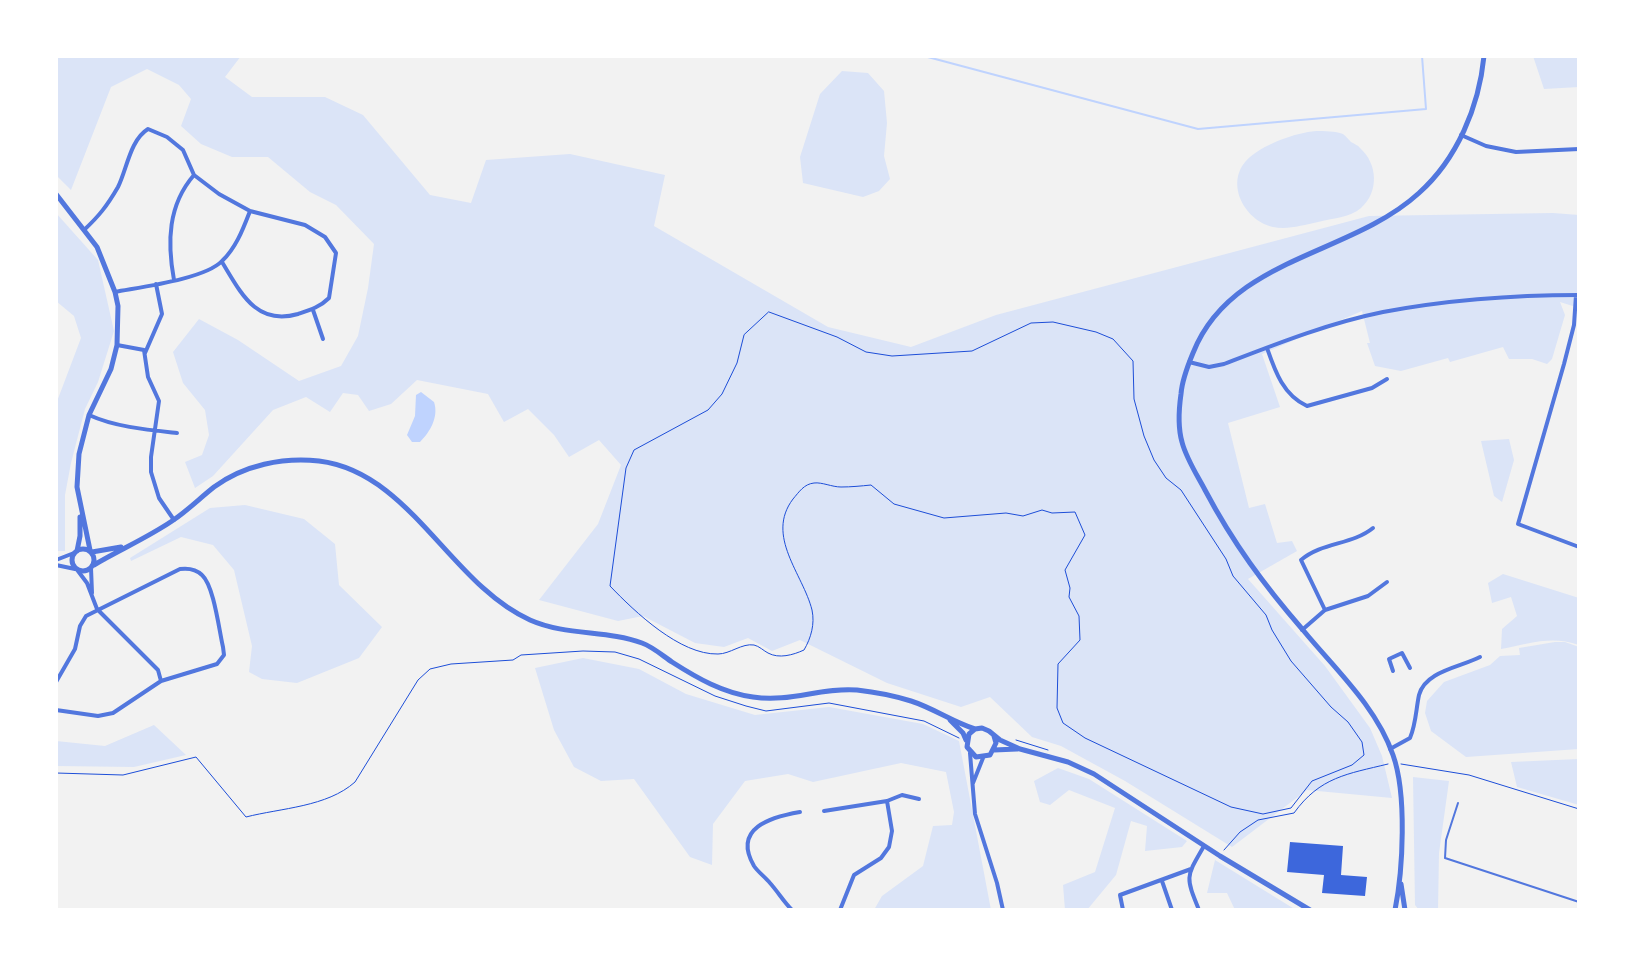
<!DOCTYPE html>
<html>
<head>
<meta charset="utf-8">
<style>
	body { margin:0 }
	#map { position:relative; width:1635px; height:966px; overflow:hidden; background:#f2f2f2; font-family:Helvetica,sans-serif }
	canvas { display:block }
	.frame { position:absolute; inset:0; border:58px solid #fff; pointer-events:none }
</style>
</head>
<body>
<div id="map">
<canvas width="1635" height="966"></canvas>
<div class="frame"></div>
</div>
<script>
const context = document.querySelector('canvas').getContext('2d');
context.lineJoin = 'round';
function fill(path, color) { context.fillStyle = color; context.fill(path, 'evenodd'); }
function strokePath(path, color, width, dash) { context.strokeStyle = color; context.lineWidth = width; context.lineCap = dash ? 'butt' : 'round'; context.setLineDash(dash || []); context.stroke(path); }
fill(new Path2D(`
	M 56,56 L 241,56 L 225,77 L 252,97 L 325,97 L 363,115 L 430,195 L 471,203 L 486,160 L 570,154 L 665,175 L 654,226 L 828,327 L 911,347 L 996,315 L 1369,216 L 1553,213 L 1579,215 L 1579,308 L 1560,302 L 1565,315 L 1552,359 L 1547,364 L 1532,359 L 1509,359 L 1503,347 L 1450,362 L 1448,358 L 1401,371 L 1375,366 L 1367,343 L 1370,343 L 1362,311 L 1262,354 L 1280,407 L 1228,423 L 1249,508 L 1265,504 L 1277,543 L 1292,541 L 1297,551 L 1248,579 L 1325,666 L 1370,728 L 1382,756 L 1392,798 L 1307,790 L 1232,847 L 1125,781 L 1061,746 L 1032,737 L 990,697 L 961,707 L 887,683 L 800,640 L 772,651 L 748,638 L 724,647 L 695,643 L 643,616 L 618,621 L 539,600 L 598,524 L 621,465 L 599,440 L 569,457 L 554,435 L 528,409 L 504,422 L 488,394 L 417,380 L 391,404 L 369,411 L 358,395 L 343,393 L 330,412 L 306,397 L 273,410 L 213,476 L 195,488 L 185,462 L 202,455 L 209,435 L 205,410 L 183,383 L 173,352 L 199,319 L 238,340 L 299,381 L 341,366 L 358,336 L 368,288 L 374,244 L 336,205 L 310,192 L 268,157 L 232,157 L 201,144 L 181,126 L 191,99 L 179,85 L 147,69 L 111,87 L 71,190 L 56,175 Z
	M 1533,56 L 1579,56 L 1579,87 L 1544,89 Z
	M 842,71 L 868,73 L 884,91 L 887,123 L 884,156 L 890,179 L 879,191 L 863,197 L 803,183 L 800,157 L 820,94 Z
	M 1316,131 C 1325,131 1335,131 1343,134 C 1346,136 1348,139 1351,142 C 1354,144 1358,145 1360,148 C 1378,164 1379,192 1361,208 C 1350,218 1332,218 1318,222 C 1303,225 1288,230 1273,227 C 1243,220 1223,180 1250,157 C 1267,143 1295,133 1316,131 Z
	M 56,213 L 98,260 L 114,331 L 98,382 L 85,409 L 71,463 L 65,495 L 65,551 L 56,551 L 56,404 L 81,338 L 74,316 L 56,301 Z
	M 1509,439 L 1514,460 L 1502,502 L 1494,496 L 1481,441 Z
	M 245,505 L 304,519 L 335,544 L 339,585 L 382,627 L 359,658 L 297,683 L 262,679 L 249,672 L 252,646 L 234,570 L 213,545 L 181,537 L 131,561 L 130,558 L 210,508 Z
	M 1503,574 L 1579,598 L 1579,645 C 1551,635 1529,644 1501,649 L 1502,629 L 1517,616 L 1511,597 L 1492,603 L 1488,583 Z
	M 1555,642 L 1565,642 L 1579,647 L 1579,749 L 1466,757 L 1431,731 L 1425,713 L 1427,701 L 1444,682 L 1490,665 L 1500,656 L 1520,655 L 1519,648 Z
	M 583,658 L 639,669 L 686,694 L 755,715 L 829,707 L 923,724 L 959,741 L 991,910 L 874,910 L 882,896 L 923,866 L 933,826 L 952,825 L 954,812 L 946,772 L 901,763 L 813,782 L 788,774 L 745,781 L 713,824 L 712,865 L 690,857 L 634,779 L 601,781 L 574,767 L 554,730 L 535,668 Z
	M 154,725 L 186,755 L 134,767 L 56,766 L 56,741 L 105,746 Z
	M 1579,759 L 1579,805 L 1517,787 L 1511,762 Z
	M 1058,768 L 1089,779 L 1187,841 L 1182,847 L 1145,851 L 1147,826 L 1131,821 L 1116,875 L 1087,910 L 1065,910 L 1063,885 L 1095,872 L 1115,808 L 1069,790 L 1050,805 L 1040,802 L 1034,781 Z
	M 1413,777 L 1449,781 L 1439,853 L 1438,910 L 1419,910 L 1415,905 Z
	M 1215,860 L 1296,910 L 1235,910 L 1227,893 L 1207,893 Z`), '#dbe4f7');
fill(new Path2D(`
	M 421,392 L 434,402 C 439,417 430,432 420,442 L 412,442 L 407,435 L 415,416 L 416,395 Z`), '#bfd3fe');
strokePath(new Path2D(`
	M 924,56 L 1198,129 L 1426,109 L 1422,56`), '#bfd3fe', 2);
fill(new Path2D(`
	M 1290,842 L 1343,846 L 1341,875 L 1367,877 L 1365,896 L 1322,893 L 1324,875 L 1287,872 Z`), '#3d67dc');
strokePath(new Path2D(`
	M 769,312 L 837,337 L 866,352 L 892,356 L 972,351 L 1031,323 L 1053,322 L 1096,332 L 1113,339 L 1133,361 L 1134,399 L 1144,436 L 1154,460 L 1166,478 L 1181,490 L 1226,559 L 1233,576 L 1266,615 L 1272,630 L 1291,661 L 1331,707 L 1348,722 L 1362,742 L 1364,755 L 1352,765 L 1312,781 L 1291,808 L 1263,814 L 1231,807 L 1085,738 L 1063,723 L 1057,708 L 1058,664 L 1080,640 L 1079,616 L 1069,597 L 1070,588 L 1065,570 L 1085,535 L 1075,512 L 1052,513 L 1042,510 L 1023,516 L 1006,513 L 944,518 L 894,504 L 871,485 C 861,486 851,487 841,487 C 832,487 822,482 814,483 C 804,484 799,492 793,499 C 765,536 803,574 812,610 C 815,624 811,638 804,650 C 793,655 779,659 768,653 C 764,651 759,646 754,645 C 742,643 730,654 718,654 C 680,655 635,612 610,586 L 626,468 L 634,450 L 708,410 L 722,394 L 737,363 L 744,335 Z
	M 1016,740 L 1048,750
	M 1401,764 L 1469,775 L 1579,809
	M 56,773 L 123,775 L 196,757 L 246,817 C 281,808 327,807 355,782 L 418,680 L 430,669 L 451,664 L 513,660 L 521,655 L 583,651 L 615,652 L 639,659 L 715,696 L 746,706 L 766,711 L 829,703 L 924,721 L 959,738
	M 1224,850 L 1240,832 L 1258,820 L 1294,813 C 1320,777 1347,774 1388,764`), '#1d4ed8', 1);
strokePath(new Path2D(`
	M 1458,803 L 1446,840 L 1445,858 L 1579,902`), '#5277de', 2);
strokePath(new Path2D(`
	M 1461,135 L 1486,146 L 1516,152 L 1579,149
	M 84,230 C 99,216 107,206 118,187 C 127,169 130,140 148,129 L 167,137 L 183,150 L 194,175 L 219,194 L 250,211 L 305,225 L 325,237 L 336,253 L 329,298 C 320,307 310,310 298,314 C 256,326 241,293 222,262
	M 174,280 C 167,242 168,205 194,175
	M 115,292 C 141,287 205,279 222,261 C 236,248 243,229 250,211
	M 1576,295 L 1574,325 L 1564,364 L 1518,524 L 1579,547
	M 313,310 L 323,339
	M 117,345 L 144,350 L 148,377 L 159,401 L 151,457 L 151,472 L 159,498 L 174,520
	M 1267,348 C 1275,371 1283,395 1307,406 L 1372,388 L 1387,379
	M 145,353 L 162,314 L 156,284
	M 1189,362 L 1209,367 L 1224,364 C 1276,344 1329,323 1383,312 C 1447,300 1513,295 1579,295
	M 89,415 C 115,427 149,430 177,433
	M 56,560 L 74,553
	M 56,565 L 75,569
	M 91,568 L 92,593
	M 78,571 L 87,583 L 97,609 L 158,670 L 161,681
	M 1325,610 L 1368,596 L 1387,582
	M 1302,630 L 1325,610 L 1301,560 C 1322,542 1352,545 1373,528
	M 1393,671 L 1389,659 L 1402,653 L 1410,668
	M 56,682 L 75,649 L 80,626 L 86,616 L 180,569 C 188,568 196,569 202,575 C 214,586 219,630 223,647 L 224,655 L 217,664 L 161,681 L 113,713 L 98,716 L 56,710
	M 1390,749 L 1410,738 C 1416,724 1416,709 1419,695 C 1425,671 1461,667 1480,657
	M 970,753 L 975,814 L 997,883 L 1003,910
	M 973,783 L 983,758
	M 824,811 L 887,801
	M 1162,881 L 1172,910
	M 792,910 C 784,902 778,892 770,883 C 765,877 758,872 754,866 C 732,828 771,817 800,812
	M 840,910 L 854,875 L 881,858 L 889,847 L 892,831 L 887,801 L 902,795 L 919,799
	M 1123,910 L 1120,895 L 1191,869
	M 1199,910 C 1185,876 1186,877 1204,846`), '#5277de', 4);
strokePath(new Path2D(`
	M 56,194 L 97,247 L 115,292 L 118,306 L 117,345 L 111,369 L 89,415 L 79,454 L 77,487 L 90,550
	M72 560a11 11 0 1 1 22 0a11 11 0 1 1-22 0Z
	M 77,551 L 80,536 L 80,517
	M 92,552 L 121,547
	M 94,565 C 119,550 147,538 172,521 C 187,511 200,498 214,487 C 244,465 283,457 319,461 C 410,472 450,584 530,620 C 566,636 607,630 642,643 C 653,647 663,656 672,662 C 697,678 723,693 753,697 C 789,703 822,687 857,690 C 875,692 895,696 911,701 C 933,708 953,722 975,729
	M 950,720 L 963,733 L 966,740
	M 994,736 L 996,743 L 990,755 L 976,757 L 967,747 L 969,734 L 975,729 L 982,728 L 989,731 L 1000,740 L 1020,749 L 1068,762 L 1094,774 L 1220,856 L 1310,910
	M 994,750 L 1017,749
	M 1401,884 L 1405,910
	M 1395,910 C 1403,870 1407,794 1393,755 C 1376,706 1335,669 1303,630 C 1264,585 1233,543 1205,490 C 1197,475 1186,458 1182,442 C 1178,428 1179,408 1181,394 C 1182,380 1188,365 1193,353 C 1231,257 1350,256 1419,193 C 1457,159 1479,107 1484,56`), '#5277de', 5);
</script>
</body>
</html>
